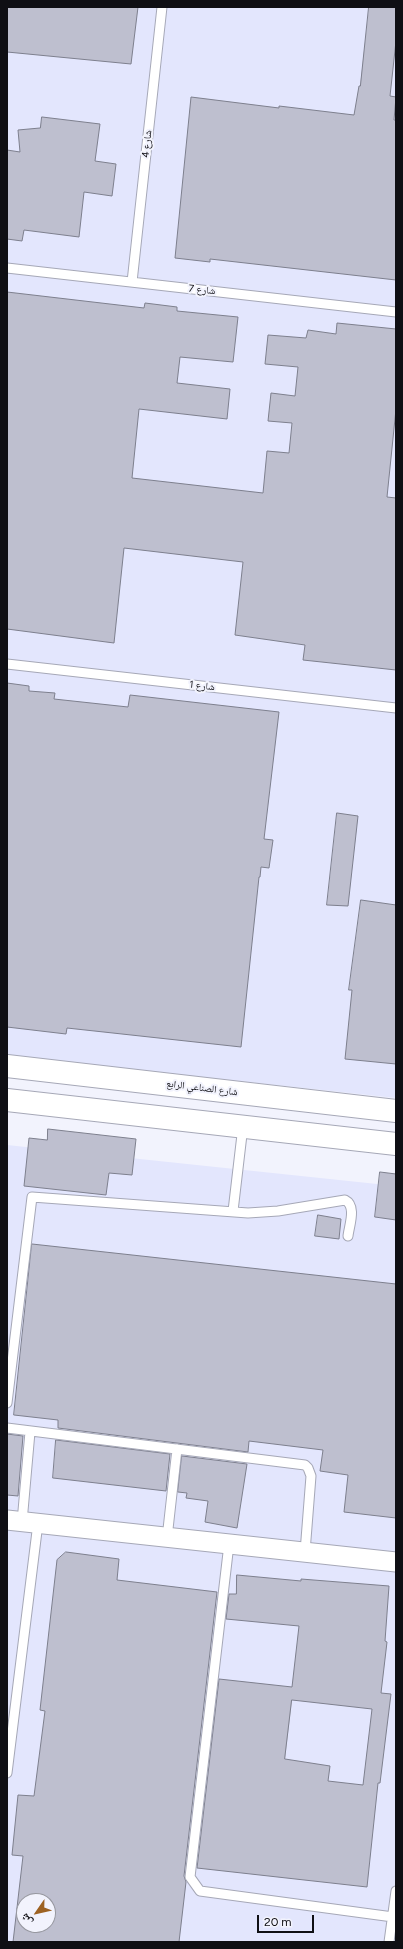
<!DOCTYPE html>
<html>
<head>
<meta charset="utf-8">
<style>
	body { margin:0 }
	#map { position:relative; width:403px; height:1949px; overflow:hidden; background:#f2f3fd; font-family:Figtree,"Noto Naskh Arabic",sans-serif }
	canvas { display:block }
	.frame { position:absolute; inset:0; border:8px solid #0f0f14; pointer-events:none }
	.north { position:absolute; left:16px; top:1893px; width:40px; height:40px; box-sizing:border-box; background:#f2f3fd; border:1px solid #9798a0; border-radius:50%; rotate:236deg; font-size:11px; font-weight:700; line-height:16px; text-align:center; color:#0f0f14 }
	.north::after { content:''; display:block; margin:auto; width:14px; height:18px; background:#9d6223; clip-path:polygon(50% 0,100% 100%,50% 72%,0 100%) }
	.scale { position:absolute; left:257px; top:1915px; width:57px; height:18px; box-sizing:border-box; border:2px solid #0f0f14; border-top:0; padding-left:5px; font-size:12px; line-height:14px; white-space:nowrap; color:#0f0f14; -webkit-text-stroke:3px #f2f3fd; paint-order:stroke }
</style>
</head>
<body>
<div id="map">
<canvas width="403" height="1949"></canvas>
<div class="frame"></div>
<div class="north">ش</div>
<div class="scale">20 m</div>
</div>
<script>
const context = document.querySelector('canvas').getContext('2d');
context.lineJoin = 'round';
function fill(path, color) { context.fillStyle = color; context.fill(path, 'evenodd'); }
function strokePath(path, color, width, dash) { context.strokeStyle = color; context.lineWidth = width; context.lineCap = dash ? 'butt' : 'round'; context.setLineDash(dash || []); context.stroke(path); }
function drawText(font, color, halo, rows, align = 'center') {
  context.font = font + ' Figtree,"Noto Naskh Arabic",sans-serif'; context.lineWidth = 4; context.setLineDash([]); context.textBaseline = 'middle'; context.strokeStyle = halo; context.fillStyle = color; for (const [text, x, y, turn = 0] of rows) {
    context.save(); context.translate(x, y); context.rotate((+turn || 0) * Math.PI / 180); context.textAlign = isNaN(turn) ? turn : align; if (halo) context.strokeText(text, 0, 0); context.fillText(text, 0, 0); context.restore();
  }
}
fill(new Path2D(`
	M 7,7 L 396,7 L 396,1098 L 7,1056 Z
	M 7,1145 L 396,1186 L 396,1942 L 7,1942 ZM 24,1901 L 48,1901 L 48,1925 L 24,1925 Z`), '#e3e6fd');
const building = new Path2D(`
	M 7,7 L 138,7 L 131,64 L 7,52 Z
	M 369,7 L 396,7 L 396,41 L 390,96 L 396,97 L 394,120 L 396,120 L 396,280 L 210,259 L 210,262 L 175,258 L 191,97 L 279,108 L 279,106 L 354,115 L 359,86 L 360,86 Z
	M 42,117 L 100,124 L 95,161 L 116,164 L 112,196 L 84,192 L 79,237 L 24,230 L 22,241 L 7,239 L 7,150 L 20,152 L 18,130 L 40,128 Z
	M 7,292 L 144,308 L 145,303 L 177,307 L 177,311 L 238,317 L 233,362 L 180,357 L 177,383 L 230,389 L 227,419 L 139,409 L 132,478 L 263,493 L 267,451 L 289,453 L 292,423 L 268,421 L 271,393 L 295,396 L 298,367 L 265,364 L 268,335 L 306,338 L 308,330 L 336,334 L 337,323 L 396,329 L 396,409 L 387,497 L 396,498 L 396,670 L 303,660 L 305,645 L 235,635 L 243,562 L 124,548 L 114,643 L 7,629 Z
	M 7,683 L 29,686 L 29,691 L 55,693 L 54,699 L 128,707 L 130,695 L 279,712 L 264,839 L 273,840 L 269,868 L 261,867 L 260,877 L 259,877 L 241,1047 L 67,1028 L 66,1034 L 7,1027 Z
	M 337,813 L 358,816 L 348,906 L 327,905 Z
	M 361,900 L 396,905 L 396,1064 L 345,1059 L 352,990 L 349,990 Z
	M 48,1129 L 136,1139 L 132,1175 L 109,1173 L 106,1195 L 24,1186 L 29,1138 L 47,1140 Z
	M 380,1172 L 396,1174 L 396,1220 L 375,1217 Z
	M 318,1215 L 341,1219 L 339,1239 L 315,1236 Z
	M 32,1244 L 396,1284 L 396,1518 L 344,1512 L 348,1475 L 320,1471 L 323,1450 L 249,1441 L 248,1452 L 58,1428 L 58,1420 L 14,1415 Z
	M 7,1434 L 23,1436 L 18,1496 L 7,1495 Z
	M 56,1440 L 170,1454 L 166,1491 L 53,1478 Z
	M 182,1456 L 247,1464 L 237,1528 L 205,1522 L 208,1501 L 186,1498 L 187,1493 L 178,1492 Z
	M 66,1552 L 119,1559 L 117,1580 L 217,1592 L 184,1876 L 186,1882 L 179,1942 L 13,1942 L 23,1856 L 12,1855 L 18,1795 L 34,1796 L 45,1711 L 40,1710 L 57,1560 ZM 24,1901 L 48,1901 L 48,1925 L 24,1925 Z
	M 237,1575 L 301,1581 L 301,1579 L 389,1586 L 385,1641 L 387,1642 L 381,1693 L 391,1694 L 380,1783 L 378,1783 L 367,1887 L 197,1868 L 219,1679 L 292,1687 L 299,1626 L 226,1619 L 229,1594 L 236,1594 ZM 292,1700 L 372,1709 L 363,1785 L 328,1781 L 330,1766 L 285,1759 Z`);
fill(building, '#bebfcf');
strokePath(building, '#7e808e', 1);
const lane = new Path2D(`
	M 7,268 L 396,312
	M 132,282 L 162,7
	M 7,664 L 396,708
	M 233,1211 L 243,1126
	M 7,1403 L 32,1197 L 248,1213 L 278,1211 L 345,1200 C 357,1206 349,1226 348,1236
	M 7,1428 L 305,1465 L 308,1468 L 311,1476 L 305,1552
	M 22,1522 L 30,1432
	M 167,1538 L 177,1449
	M 229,1544 L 190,1877 L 200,1891 L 393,1917
	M 7,1773 L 38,1523
	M 389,1942 L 396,1891`);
const street = new Path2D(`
	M 7,1520 L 396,1562`);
const secondary = new Path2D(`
	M 7,1066 L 396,1111
	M 7,1100 L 396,1144`);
strokePath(lane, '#a6a8b7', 11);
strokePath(street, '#a6a8b7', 21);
strokePath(secondary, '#a6a8b7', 24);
strokePath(lane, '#fff', 9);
strokePath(street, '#fff', 19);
strokePath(secondary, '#fff', 22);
drawText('10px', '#0f0f14', '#f2f3fd', [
	["شارع 4",147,144,-84],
	["شارع 7",202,290,6],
	["شارع 1",202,686,6],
	["شارع الصناعي الرابع",202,1088,7]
]);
</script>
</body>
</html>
